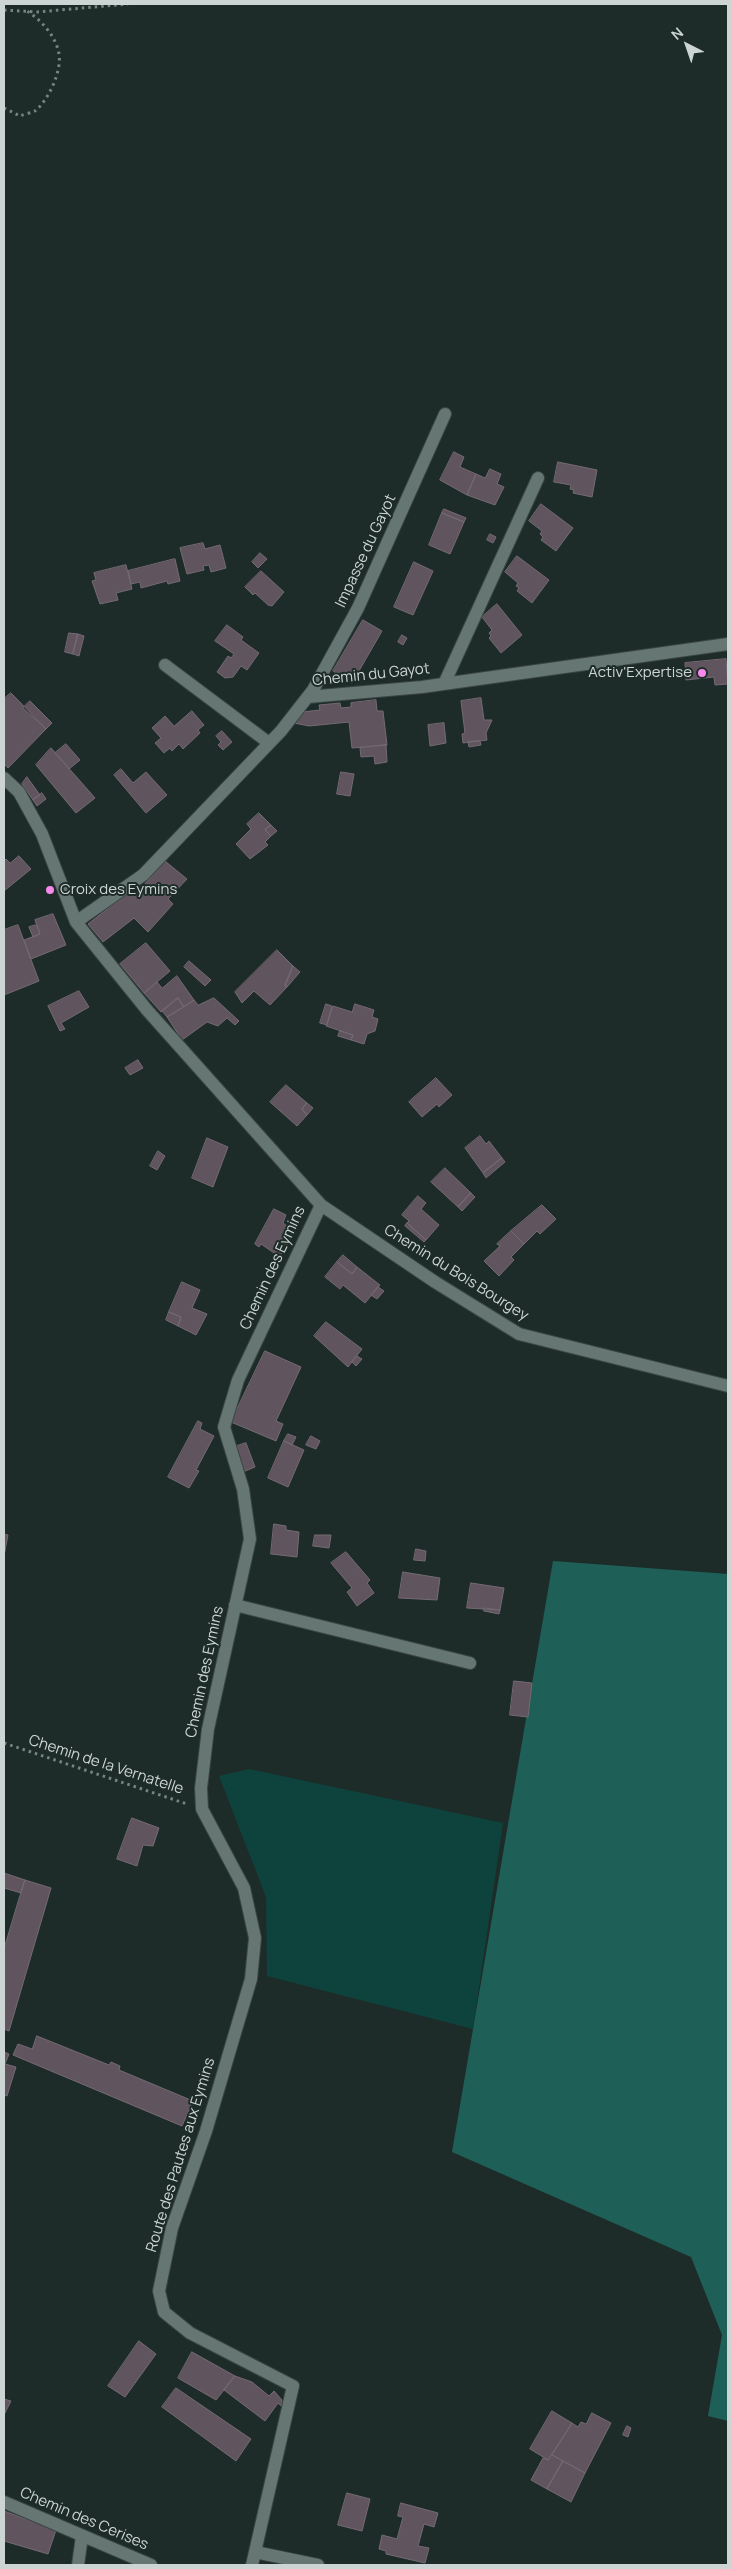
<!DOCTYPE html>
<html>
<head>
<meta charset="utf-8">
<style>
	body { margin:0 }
	#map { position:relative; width:732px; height:2569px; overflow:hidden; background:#1e2c29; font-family:Manrope,sans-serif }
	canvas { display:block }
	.frame { position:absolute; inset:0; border:5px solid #ccd5d3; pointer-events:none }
	.north { position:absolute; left:662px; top:20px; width:50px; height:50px; -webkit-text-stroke:4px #1e2c29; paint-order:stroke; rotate:319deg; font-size:14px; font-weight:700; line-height:20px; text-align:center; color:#ccd5d3 }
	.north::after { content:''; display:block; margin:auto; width:18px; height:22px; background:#ccd5d3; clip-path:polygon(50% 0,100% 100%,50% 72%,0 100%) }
</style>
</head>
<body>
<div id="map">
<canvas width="732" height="2569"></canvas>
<div class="frame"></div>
<div class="north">N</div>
</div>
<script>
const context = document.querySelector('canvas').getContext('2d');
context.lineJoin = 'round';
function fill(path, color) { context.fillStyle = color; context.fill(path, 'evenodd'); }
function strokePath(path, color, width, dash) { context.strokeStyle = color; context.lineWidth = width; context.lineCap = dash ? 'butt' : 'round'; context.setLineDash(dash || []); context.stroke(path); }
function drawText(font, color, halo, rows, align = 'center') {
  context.font = font + ' Manrope,sans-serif'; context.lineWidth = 4; context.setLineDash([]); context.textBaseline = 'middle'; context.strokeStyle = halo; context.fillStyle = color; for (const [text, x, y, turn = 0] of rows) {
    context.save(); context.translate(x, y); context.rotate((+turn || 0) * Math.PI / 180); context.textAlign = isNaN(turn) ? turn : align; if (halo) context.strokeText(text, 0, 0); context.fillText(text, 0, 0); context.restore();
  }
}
fill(new Path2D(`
	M 249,1769 L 503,1823 L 473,2029 L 267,1976 L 266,1897 L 219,1776 Z`), '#0e433d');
fill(new Path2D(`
	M 553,1561 L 728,1574 L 728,2421 L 708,2416 L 722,2335 L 691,2257 L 452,2152 Z`), '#1e6058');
const building = new Path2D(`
	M 454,452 L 464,457 L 460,467 L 476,474 L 467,495 L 440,480 Z
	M 558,462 L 597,470 L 592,497 L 573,493 L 574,490 L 570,489 L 571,485 L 554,482 Z
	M 490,469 L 501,474 L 497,484 L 504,487 L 495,505 L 467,495 L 476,474 L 485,478 Z
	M 541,504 L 573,528 L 556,551 L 541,540 L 543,537 L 540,534 L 542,531 L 529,521 Z
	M 444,509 L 466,518 L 464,522 L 442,513 Z
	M 442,513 L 464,522 L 450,554 L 429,545 Z
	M 490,534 L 496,537 L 493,543 L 487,540 Z
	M 203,543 L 205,549 L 220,545 L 226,568 L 211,572 L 209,565 L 203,566 L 204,570 L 187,574 L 180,548 Z
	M 260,553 L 267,559 L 258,568 L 252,562 Z
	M 517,556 L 549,580 L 532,603 L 517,591 L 519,588 L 516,586 L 518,583 L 505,572 Z
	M 175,559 L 180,581 L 168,584 L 167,581 L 141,588 L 140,582 L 131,584 L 128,571 Z
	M 414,562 L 433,571 L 413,615 L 394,607 Z
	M 126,565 L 132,589 L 116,593 L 118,600 L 100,604 L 92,581 L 96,580 L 94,573 Z
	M 261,571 L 284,592 L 272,606 L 268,605 L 255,593 L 253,595 L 245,587 Z
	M 497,604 L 522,635 L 501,653 L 489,638 L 491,636 L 489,633 L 492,630 L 482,617 Z
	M 363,620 L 382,631 L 352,683 L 333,671 Z
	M 227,625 L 243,637 L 241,640 L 259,653 L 247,670 L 241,666 L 233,677 L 225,678 L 217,672 L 228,656 L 231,658 L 234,654 L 215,641 Z
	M 69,633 L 78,634 L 73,654 L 65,652 Z
	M 78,634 L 84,636 L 79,656 L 73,654 Z
	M 402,635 L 407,638 L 403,645 L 398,642 Z
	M 726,659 L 728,684 L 715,685 L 714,677 L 686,680 L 685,663 Z
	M 11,693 L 46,729 L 8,768 L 4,764 L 4,699 Z
	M 481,698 L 484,720 L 492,720 L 486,733 L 487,740 L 463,743 L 462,734 L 465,733 L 461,701 Z
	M 376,700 L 377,711 L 383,711 L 387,745 L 352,748 L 349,722 L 309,726 L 294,723 L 302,712 L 320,710 L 319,705 L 340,703 L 341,708 L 351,707 L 351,703 Z
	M 30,701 L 52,723 L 46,729 L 23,708 Z
	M 192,711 L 204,725 L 198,730 L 200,733 L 183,749 L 179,744 L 172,751 L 170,748 L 164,753 L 155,743 L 161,738 L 152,728 L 165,716 L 174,726 Z
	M 444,723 L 446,743 L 430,746 L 428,725 Z
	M 222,731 L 232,742 L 223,750 L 218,745 L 221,742 L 216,736 Z
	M 480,741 L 481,745 L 469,747 L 468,742 Z
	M 66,744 L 80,760 L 69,769 L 55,753 Z
	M 386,745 L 387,762 L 375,764 L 374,756 L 361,757 L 360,748 Z
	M 51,748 L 95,798 L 76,813 L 36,765 Z
	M 121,769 L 133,783 L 146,772 L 167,795 L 146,813 L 114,775 Z
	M 341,772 L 354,774 L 350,796 L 337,794 Z
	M 27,777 L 40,795 L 33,800 L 22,784 Z
	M 42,793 L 46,799 L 37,806 L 33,800 Z
	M 259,813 L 271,825 L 265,830 L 271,836 L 265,842 L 268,845 L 250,859 L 236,844 L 251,829 L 247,824 Z
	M 271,825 L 277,831 L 271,836 L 265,830 Z
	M 19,856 L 31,869 L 4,891 L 4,861 L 6,859 L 10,863 Z
	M 165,861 L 187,879 L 168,899 L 173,904 L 148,932 L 134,918 L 103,942 L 88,924 L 130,891 L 134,896 Z
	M 53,914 L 66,945 L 31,959 L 24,940 L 40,934 L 35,920 Z
	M 18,925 L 39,981 L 4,995 L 4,930 Z
	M 37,925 L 40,934 L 33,937 L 29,927 Z
	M 146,943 L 170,971 L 144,993 L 120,964 Z
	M 277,950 L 293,966 L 285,986 L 287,987 L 270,1005 L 254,991 L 242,1003 L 235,992 Z
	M 189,961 L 211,980 L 205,986 L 184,967 Z
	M 293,966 L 300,972 L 287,987 L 285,986 Z
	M 177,976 L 194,1000 L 184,1007 L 178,998 L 161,1012 L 144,993 L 157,982 L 162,988 Z
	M 79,991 L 89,1007 L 61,1023 L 65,1029 L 60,1031 L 48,1006 Z
	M 178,998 L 184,1007 L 167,1017 L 162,1011 Z
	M 214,998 L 239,1021 L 235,1025 L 227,1018 L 218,1026 L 207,1022 L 182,1040 L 167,1017 L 194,1000 L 198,1005 Z
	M 326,1004 L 332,1006 L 327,1025 L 320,1023 Z
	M 355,1004 L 374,1010 L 372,1017 L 378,1019 L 375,1031 L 367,1034 L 364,1044 L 351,1040 L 353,1035 L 326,1026 L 333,1006 L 352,1012 Z
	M 340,1031 L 353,1035 L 351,1040 L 338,1036 Z
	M 138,1060 L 143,1068 L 130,1075 L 125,1068 Z
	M 436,1078 L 452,1095 L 439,1107 L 437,1104 L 422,1117 L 409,1102 Z
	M 286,1085 L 307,1103 L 302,1109 L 307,1115 L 297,1126 L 270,1102 Z
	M 307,1103 L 313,1108 L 307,1115 L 302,1109 Z
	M 480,1136 L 486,1144 L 489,1141 L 502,1158 L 483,1173 L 465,1148 Z
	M 207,1138 L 228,1147 L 213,1187 L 192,1178 Z
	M 158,1151 L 165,1156 L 157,1170 L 150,1166 Z
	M 502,1158 L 505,1162 L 486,1178 L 483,1173 Z
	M 445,1168 L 471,1193 L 458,1207 L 431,1182 Z
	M 471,1193 L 475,1197 L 462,1211 L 458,1207 Z
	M 418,1196 L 426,1203 L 421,1209 L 439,1225 L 426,1240 L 407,1223 L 409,1221 L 402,1215 Z
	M 542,1205 L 556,1219 L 540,1234 L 537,1231 L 524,1244 L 511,1231 Z
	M 274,1209 L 286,1215 L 283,1223 L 295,1232 L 280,1257 L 261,1244 L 259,1247 L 255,1244 Z
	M 407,1223 L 426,1240 L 424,1242 L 405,1226 Z
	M 511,1231 L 524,1244 L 511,1257 L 514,1260 L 499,1276 L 484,1261 L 500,1246 L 497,1244 Z
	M 343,1255 L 357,1267 L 352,1274 L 337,1262 Z
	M 337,1262 L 352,1274 L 357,1267 L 380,1285 L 365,1303 L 343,1285 L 340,1289 L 325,1277 Z
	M 182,1282 L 200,1290 L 192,1308 L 207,1314 L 196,1335 L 178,1326 L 181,1317 L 169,1312 Z
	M 378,1287 L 384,1291 L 377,1299 L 371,1295 Z
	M 169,1312 L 181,1317 L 178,1326 L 166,1320 Z
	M 326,1322 L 362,1349 L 348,1367 L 314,1336 Z
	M 265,1351 L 301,1367 L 276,1421 L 283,1424 L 276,1441 L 231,1422 Z
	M 357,1356 L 362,1359 L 356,1366 L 352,1362 Z
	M 198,1421 L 202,1423 L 200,1429 L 214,1436 L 196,1470 L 199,1471 L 189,1488 L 168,1477 Z
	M 288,1434 L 296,1437 L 292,1445 L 284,1441 Z
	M 311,1436 L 320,1441 L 316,1449 L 306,1445 Z
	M 284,1441 L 304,1450 L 288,1487 L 268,1478 Z
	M 246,1443 L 255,1467 L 243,1472 L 234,1447 Z
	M 274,1524 L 286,1526 L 286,1530 L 299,1532 L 297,1557 L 271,1554 Z
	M 4,1534 L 8,1535 L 4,1556 Z
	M 315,1535 L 331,1535 L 329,1548 L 313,1546 Z
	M 416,1549 L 426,1551 L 425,1561 L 414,1560 Z
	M 346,1552 L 370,1580 L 367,1583 L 374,1593 L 357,1606 L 347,1592 L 352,1588 L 331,1563 Z
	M 403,1572 L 440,1578 L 437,1600 L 399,1598 Z
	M 471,1583 L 504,1588 L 500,1610 L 467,1608 Z
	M 484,1608 L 500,1610 L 499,1614 L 484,1611 Z
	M 514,1681 L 532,1683 L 528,1717 L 510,1715 Z
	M 132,1818 L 159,1828 L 153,1846 L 143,1845 L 137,1866 L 117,1859 Z
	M 4,1873 L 25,1880 L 21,1893 L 4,1888 Z
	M 25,1880 L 51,1888 L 9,2031 L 4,2029 L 4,1949 Z
	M 37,2036 L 109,2065 L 111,2062 L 120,2066 L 119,2070 L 193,2101 L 182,2126 L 13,2055 L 18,2044 L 32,2049 Z
	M 4,2052 L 9,2054 L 5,2064 L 16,2067 L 7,2096 L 4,2095 Z
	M 139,2341 L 156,2354 L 125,2397 L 108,2386 Z
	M 192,2352 L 235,2376 L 216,2400 L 178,2378 Z
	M 235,2376 L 252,2382 L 269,2396 L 274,2391 L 282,2400 L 282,2407 L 278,2403 L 265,2421 L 224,2390 Z
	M 176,2388 L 251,2439 L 236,2461 L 162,2407 Z
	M 4,2399 L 11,2401 L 4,2415 Z
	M 552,2411 L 572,2423 L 548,2460 L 530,2449 Z
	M 592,2413 L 611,2423 L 585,2473 L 552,2455 L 572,2423 L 578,2427 L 581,2422 L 586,2424 Z
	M 627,2426 L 631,2428 L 628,2437 L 623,2435 Z
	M 552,2455 L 563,2461 L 547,2489 L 531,2480 L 543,2458 L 548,2460 Z
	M 563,2461 L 585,2473 L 571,2502 L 547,2489 Z
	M 347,2493 L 370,2499 L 362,2531 L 338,2525 Z
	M 401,2503 L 438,2513 L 434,2527 L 424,2524 L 418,2546 L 429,2548 L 425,2563 L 386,2554 L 386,2551 L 379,2549 L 382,2535 L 397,2539 L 403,2517 L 398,2516 Z
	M 4,2511 L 56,2530 L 48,2554 L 4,2541 Z`);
fill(building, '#60555e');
strokePath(building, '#756a73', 1);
const minor = new Path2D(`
	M 165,665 L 269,743
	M 444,684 L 538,478
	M 308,697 L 422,687 L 728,644
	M 4,778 L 19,792 L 42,834 L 76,922 L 147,1010 L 321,1205 L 435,1282 L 519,1334 L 728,1386
	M 76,922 L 143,875 L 281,731 L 313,690 L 358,608 L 445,414
	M 235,1605 L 470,1663
	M 4,2502 L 151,2565
	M 255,2552 L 318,2565
	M 78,2565 L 82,2536
	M 252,2565 L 293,2386 L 190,2333 L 164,2312 L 159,2291 L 172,2228 L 206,2131 L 251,1979 L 255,1938 L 244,1888 L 202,1809 L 201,1788 L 208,1729 L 250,1539 L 243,1489 L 224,1427 L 238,1380 L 321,1205`);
strokePath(minor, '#3a4644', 14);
strokePath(new Path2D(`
	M 4,10 L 37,12 L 128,4
	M 4,108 L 20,116 C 24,114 31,113 35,111 C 48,101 62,71 59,54 C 56,36 41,20 27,11
	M 4,1743 L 187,1804`), '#788481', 3, [2.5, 4]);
strokePath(minor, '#667673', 12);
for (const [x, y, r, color] of [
	[702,673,5,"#f788ec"],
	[50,890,5,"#f788ec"]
]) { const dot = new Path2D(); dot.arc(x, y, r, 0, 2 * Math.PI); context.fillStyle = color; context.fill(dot); strokePath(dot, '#1e2c29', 2); }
drawText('15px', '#ccd5d3', '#1e2c29', [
	["Impasse du Gayot",366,551,-65],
	["Chemin du Gayot",371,675,-6],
	["Chemin des Eymins",273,1268,-65],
	["Chemin du Bois Bourgey",456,1273,32],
	["Chemin des Eymins",205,1672,-78],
	["Chemin de la Vernatelle",106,1765,18],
	["Route des Pautes aux Eymins",181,2155,-73],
	["Chemin des Cerises",84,2519,23]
]);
drawText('15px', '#ccd5d3', '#1e2c29', [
	["Activ'Expertise",692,673],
	["Croix des Eymins",60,890,"left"]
], 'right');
</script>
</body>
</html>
